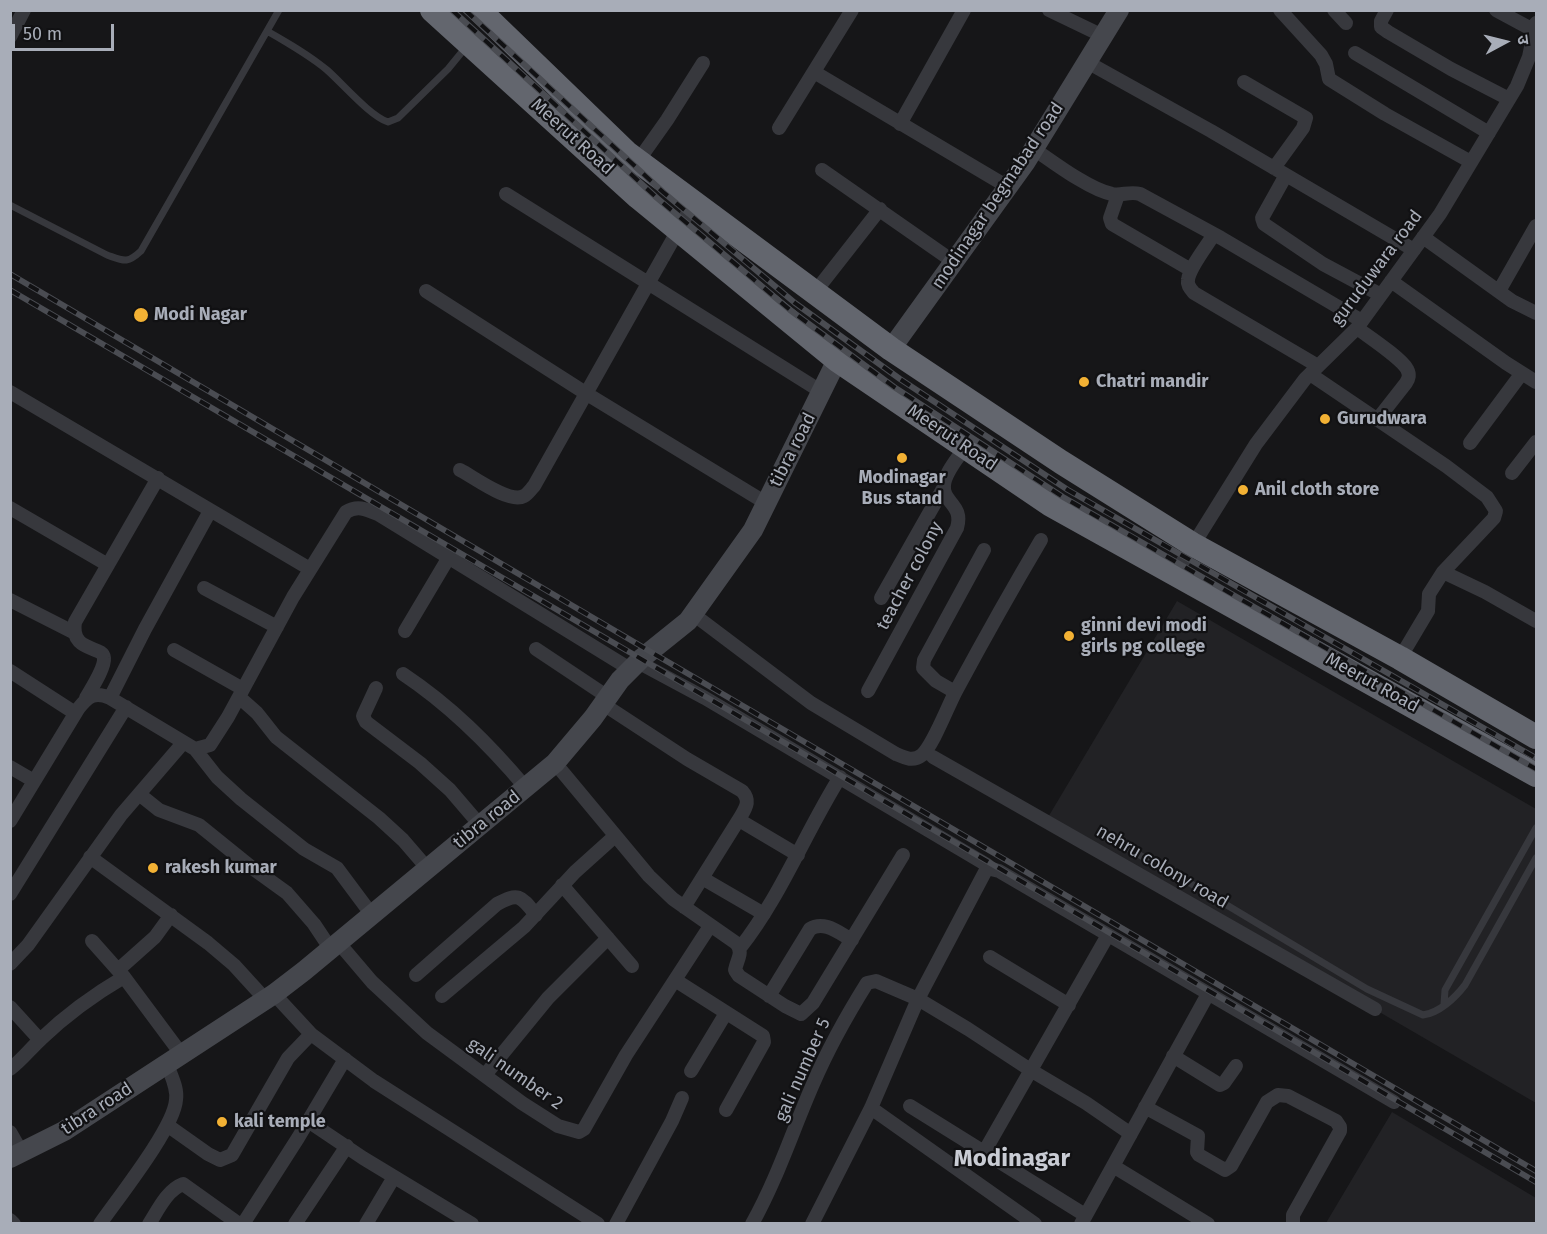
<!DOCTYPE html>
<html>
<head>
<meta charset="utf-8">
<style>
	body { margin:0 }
	#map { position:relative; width:1547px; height:1234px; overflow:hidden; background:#161618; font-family:"Fira Sans","Noto Sans Devanagari",sans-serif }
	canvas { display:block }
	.frame { position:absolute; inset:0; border:12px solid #a8adb8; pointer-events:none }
	.north { position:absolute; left:1475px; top:12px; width:60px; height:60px; -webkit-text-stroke:4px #111113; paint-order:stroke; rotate:83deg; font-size:16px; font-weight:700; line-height:24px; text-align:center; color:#a8adb8 }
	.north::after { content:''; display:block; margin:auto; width:21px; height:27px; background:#a8adb8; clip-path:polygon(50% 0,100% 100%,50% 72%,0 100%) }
	.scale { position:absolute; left:12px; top:24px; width:102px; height:27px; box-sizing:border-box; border:3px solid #a8adb8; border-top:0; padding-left:8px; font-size:18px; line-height:21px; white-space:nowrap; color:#a8adb8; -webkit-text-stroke:4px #111113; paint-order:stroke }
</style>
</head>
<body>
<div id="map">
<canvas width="1547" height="1234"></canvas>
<div class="frame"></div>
<div class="north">उ</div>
<div class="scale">50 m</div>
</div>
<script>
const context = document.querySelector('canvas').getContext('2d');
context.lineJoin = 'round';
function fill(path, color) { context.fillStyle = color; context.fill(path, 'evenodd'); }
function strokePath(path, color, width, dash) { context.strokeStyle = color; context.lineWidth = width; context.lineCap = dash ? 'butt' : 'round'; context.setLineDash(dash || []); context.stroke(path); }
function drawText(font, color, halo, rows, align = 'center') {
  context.font = font + ' "Fira Sans",sans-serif'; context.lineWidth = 4.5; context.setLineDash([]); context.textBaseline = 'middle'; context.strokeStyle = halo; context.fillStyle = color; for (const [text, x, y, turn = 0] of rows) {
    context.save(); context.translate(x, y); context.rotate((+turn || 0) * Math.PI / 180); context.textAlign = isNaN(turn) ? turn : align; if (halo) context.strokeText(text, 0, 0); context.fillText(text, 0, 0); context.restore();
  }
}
fill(new Path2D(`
	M 1177,601 L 1536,809 L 1536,1103 L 1047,819 Z
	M 1392,1112 L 1536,1198 L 1536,1223 L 1326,1223 Z`), '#222225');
strokePath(new Path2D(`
	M 267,31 C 288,43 309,55 327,70 C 343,84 370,116 388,122 L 398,118 L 448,69 L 466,47
	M 10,205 L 107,255 C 124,261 127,264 141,251 L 279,10
	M 1118,843 L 1195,886 L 1367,989 L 1423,1015 C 1439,1013 1455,998 1465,985 L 1536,858
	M 1444,1004 L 1445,990 L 1536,828`), '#37383d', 7);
strokePath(new Path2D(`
	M 1049,10 L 1103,36
	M 1280,10 L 1321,55 L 1326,64 L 1329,79 L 1385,114 L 1471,162
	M 1334,10 L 1346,23
	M 1387,10 L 1381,21 L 1381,27 L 1388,32 L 1451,69 L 1509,99
	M 1496,10 L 1535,31
	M 10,37 L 24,10
	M 1355,53 L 1489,133
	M 1087,62 L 1211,131 L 1414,250
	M 814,72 L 1008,187
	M 1244,82 L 1306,118 L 1303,128 L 1274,168
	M 900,124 L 964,10
	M 779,128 L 852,10
	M 1034,149 C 1053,162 1090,190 1112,194 C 1121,196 1130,191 1140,194 L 1221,238 L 1362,321
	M 638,161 L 667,120 L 703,63
	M 822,170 L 954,262
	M 1286,175 L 1262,218 L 1264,224 L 1323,264 L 1381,295
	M 506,194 L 822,392
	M 1118,195 L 1110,218 L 1112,224 L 1191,270
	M 1214,234 C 1207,246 1189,268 1188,280 C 1187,286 1191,289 1194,293 L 1318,366
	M 1423,237 L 1512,301 L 1536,313
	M 1391,281 L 1506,363 L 1536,382
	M 426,291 L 587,394 L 766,503
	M 1499,291 L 1536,226
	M 815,292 L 880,209
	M 1357,328 C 1369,337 1401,358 1407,369 C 1410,375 1409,378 1406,383 L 1377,420
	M 1310,374 L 1446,466 L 1487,497 L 1496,511 L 1494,518 L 1443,572 L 1429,594 L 1428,611 L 1400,658
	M 10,392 L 310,569
	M 1470,443 L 1522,373
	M 460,470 C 474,477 509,504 524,496 C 528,494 531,489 534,486 L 694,202
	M 1512,473 L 1536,442
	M 10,508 L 108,565
	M 1443,572 L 1485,592 L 1536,621
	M 1175,574 L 1256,444 L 1305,379 L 1357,328 L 1440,214 L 1517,86 L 1529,57 L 1536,23
	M 204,588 L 277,627
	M 881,598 L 944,487
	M 10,600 L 73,632
	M 693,614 L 811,703 L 896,754 C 905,758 913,762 922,755 C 934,744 948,705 957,689 C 984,639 1012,589 1041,540
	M 405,631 L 449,557
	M 536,649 L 608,697
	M 174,650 L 243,689
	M 638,662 L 705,698 L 987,865 L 986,870 L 918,999 L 871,1108 L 812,1224
	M 10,671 L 75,713
	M 403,674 C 451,706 489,744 526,788
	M 376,688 L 363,716 L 366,722 L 420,763 L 450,790 L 480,825
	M 868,691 L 957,528 C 964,504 942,503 944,485 C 945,472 959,457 965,447
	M 955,692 L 936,681 L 923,668 L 924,660 L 984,550
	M 239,697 L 257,713 L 276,737 L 379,818 L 403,840 L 428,869
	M 86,698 C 91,689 105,668 104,658 C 103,645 70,653 75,622 L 158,478
	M 110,698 L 145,629 L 210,511
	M 603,704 L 687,759 L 742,791 C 750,800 747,806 741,816 L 684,907
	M 195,749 L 217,777 L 241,799 L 304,849 L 337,868 L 372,915
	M 933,757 L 1375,1009
	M 555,763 L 649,876 L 673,899 L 736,943 C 744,953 737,959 735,970 L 739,976 L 785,1006 L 801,1014 L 813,1003 L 903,855
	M 10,767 L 34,781
	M 139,794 L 159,810 L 199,825 L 251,867 L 287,893 L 314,924 L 330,948
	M 739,820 L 798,855
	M 10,821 L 78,709 C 88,696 95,691 110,698 L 195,749 L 210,745 L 228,717 L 293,597 L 346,512 C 357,505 366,509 378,514 L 630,669
	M 90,857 L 208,943 L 234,965 L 265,999
	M 987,868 L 999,871 L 1394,1102
	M 702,878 L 764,914
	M 562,885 L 632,966
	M 10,894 L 126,707
	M 92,941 L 124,977 L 182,1055
	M 338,942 L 372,982 L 427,1033 L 522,1103 L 558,1126 L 579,1132 L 584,1129 L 626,1055 L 710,926
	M 740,948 C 781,896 805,833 840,777
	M 990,957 L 1069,1005
	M 10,964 L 28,945 L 121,815 L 183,743
	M 118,970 L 155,937 L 171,915
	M 416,975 L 497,904 C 519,892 521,896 536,915
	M 675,980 L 763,1036 L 764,1042 L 726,1110
	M 274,994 L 311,1034 L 374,1081 L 598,1224
	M 442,996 L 524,927 L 575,872 L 615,836
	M 769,996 L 810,929 C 824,920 839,933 852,940
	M 10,1007 L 40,1040
	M 1173,1056 L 1220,1085 L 1224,1083 L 1236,1066
	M 10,1069 C 22,1060 30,1049 41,1039 C 65,1016 95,994 124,977
	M 691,1071 L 726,1013
	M 485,1075 L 548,998 L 608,938
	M 910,1106 L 1085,1215
	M 1145,1107 L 1198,1136 L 1197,1152 L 1199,1155 L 1225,1170 L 1231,1166 L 1267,1102 L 1278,1095 L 1288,1096 L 1336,1121 L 1340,1127 L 1340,1131 L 1293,1215 L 1293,1224
	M 871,1108 L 1035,1224
	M 308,1121 L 363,1158 L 472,1224
	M 167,1125 L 208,1154 L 220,1160 L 232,1155 L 288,1058 L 311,1034
	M 10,1132 L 22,1153
	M 983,1154 L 1108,935
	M 1113,1166 L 1208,1224
	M 10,1220 L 14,1224
	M 100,1224 C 118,1198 174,1128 176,1100 C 178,1088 171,1076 167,1064
	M 149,1224 C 158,1210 167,1190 183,1184 L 239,1224
	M 243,1224 L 298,1138 L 345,1059
	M 295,1224 L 347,1146
	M 366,1224 L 394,1177
	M 616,1224 L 672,1121 L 682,1098
	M 752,1224 C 778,1177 792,1132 813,1084 C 828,1049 847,1015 867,983 L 876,981 L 918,999 L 968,1029 L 1032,1071 L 1086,1103 L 1131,1134
	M 1081,1224 L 1208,994`), '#37383d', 14);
strokePath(new Path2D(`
	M 891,349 L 1025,163 L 1119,10
	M 10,1158 L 64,1131 L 274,994 L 304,971 L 555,763 L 593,718 L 620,680 L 642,658 L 688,621 L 753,530 L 837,360`), '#45474d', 20);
strokePath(new Path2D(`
	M 432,10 L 638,197 L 837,360 L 1051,505 L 1536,775
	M 479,10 L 627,153 L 891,349 L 1061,462 L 1192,544 L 1400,658 L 1536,737`), '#63666e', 24);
const rail = new Path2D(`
	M 452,10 L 657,198 L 790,310 L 894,387 L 1063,497 L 1536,769
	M 465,10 L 663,192 L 795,303 L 900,379 L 1068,490 L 1536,758
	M 10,274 L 651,652 L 1536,1171
	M 10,290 L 1536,1182`);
strokePath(rail, '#4a4c52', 6);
strokePath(rail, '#111113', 4, [11]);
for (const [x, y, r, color] of [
	[141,315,8,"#f2b134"],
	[1084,382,6,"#f2b134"],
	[1325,419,6,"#f2b134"],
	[902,458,6,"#f2b134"],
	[1243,490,6,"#f2b134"],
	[1069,636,6,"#f2b134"],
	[153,868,6,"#f2b134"],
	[222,1122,6,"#f2b134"]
]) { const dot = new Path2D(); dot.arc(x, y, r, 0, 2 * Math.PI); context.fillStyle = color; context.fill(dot); strokePath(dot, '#111113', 2); }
drawText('18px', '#a8adb8', '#111113', [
	["Meerut Road",572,137,42],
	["modinagar begmabad road",998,196,-56],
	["guruduwara road",1377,268,-53],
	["Meerut Road",952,438,34],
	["tibra road",793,450,-63],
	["teacher colony",910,576,-62],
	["Meerut Road",1372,683,29],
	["tibra road",487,820,-39],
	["nehru colony road",1162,867,30],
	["gali number 5",803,1070,-66],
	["gali number 2",515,1074,35],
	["tibra road",97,1109,-33]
]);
drawText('bold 18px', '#a8adb8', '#111113', [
	["Modi Nagar",154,315],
	["Chatri mandir",1096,382],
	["Gurudwara",1337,419],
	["Modinagar",902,478,"center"],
	["Bus stand",902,499,"center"],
	["Anil cloth store",1255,490],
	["ginni devi modi",1081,626],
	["girls pg college",1081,647],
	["rakesh kumar",165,868],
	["kali temple",234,1122]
], 'left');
drawText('bold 24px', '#c9ccd4', '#111113', [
	["Modinagar",1012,1159]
]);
</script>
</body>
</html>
